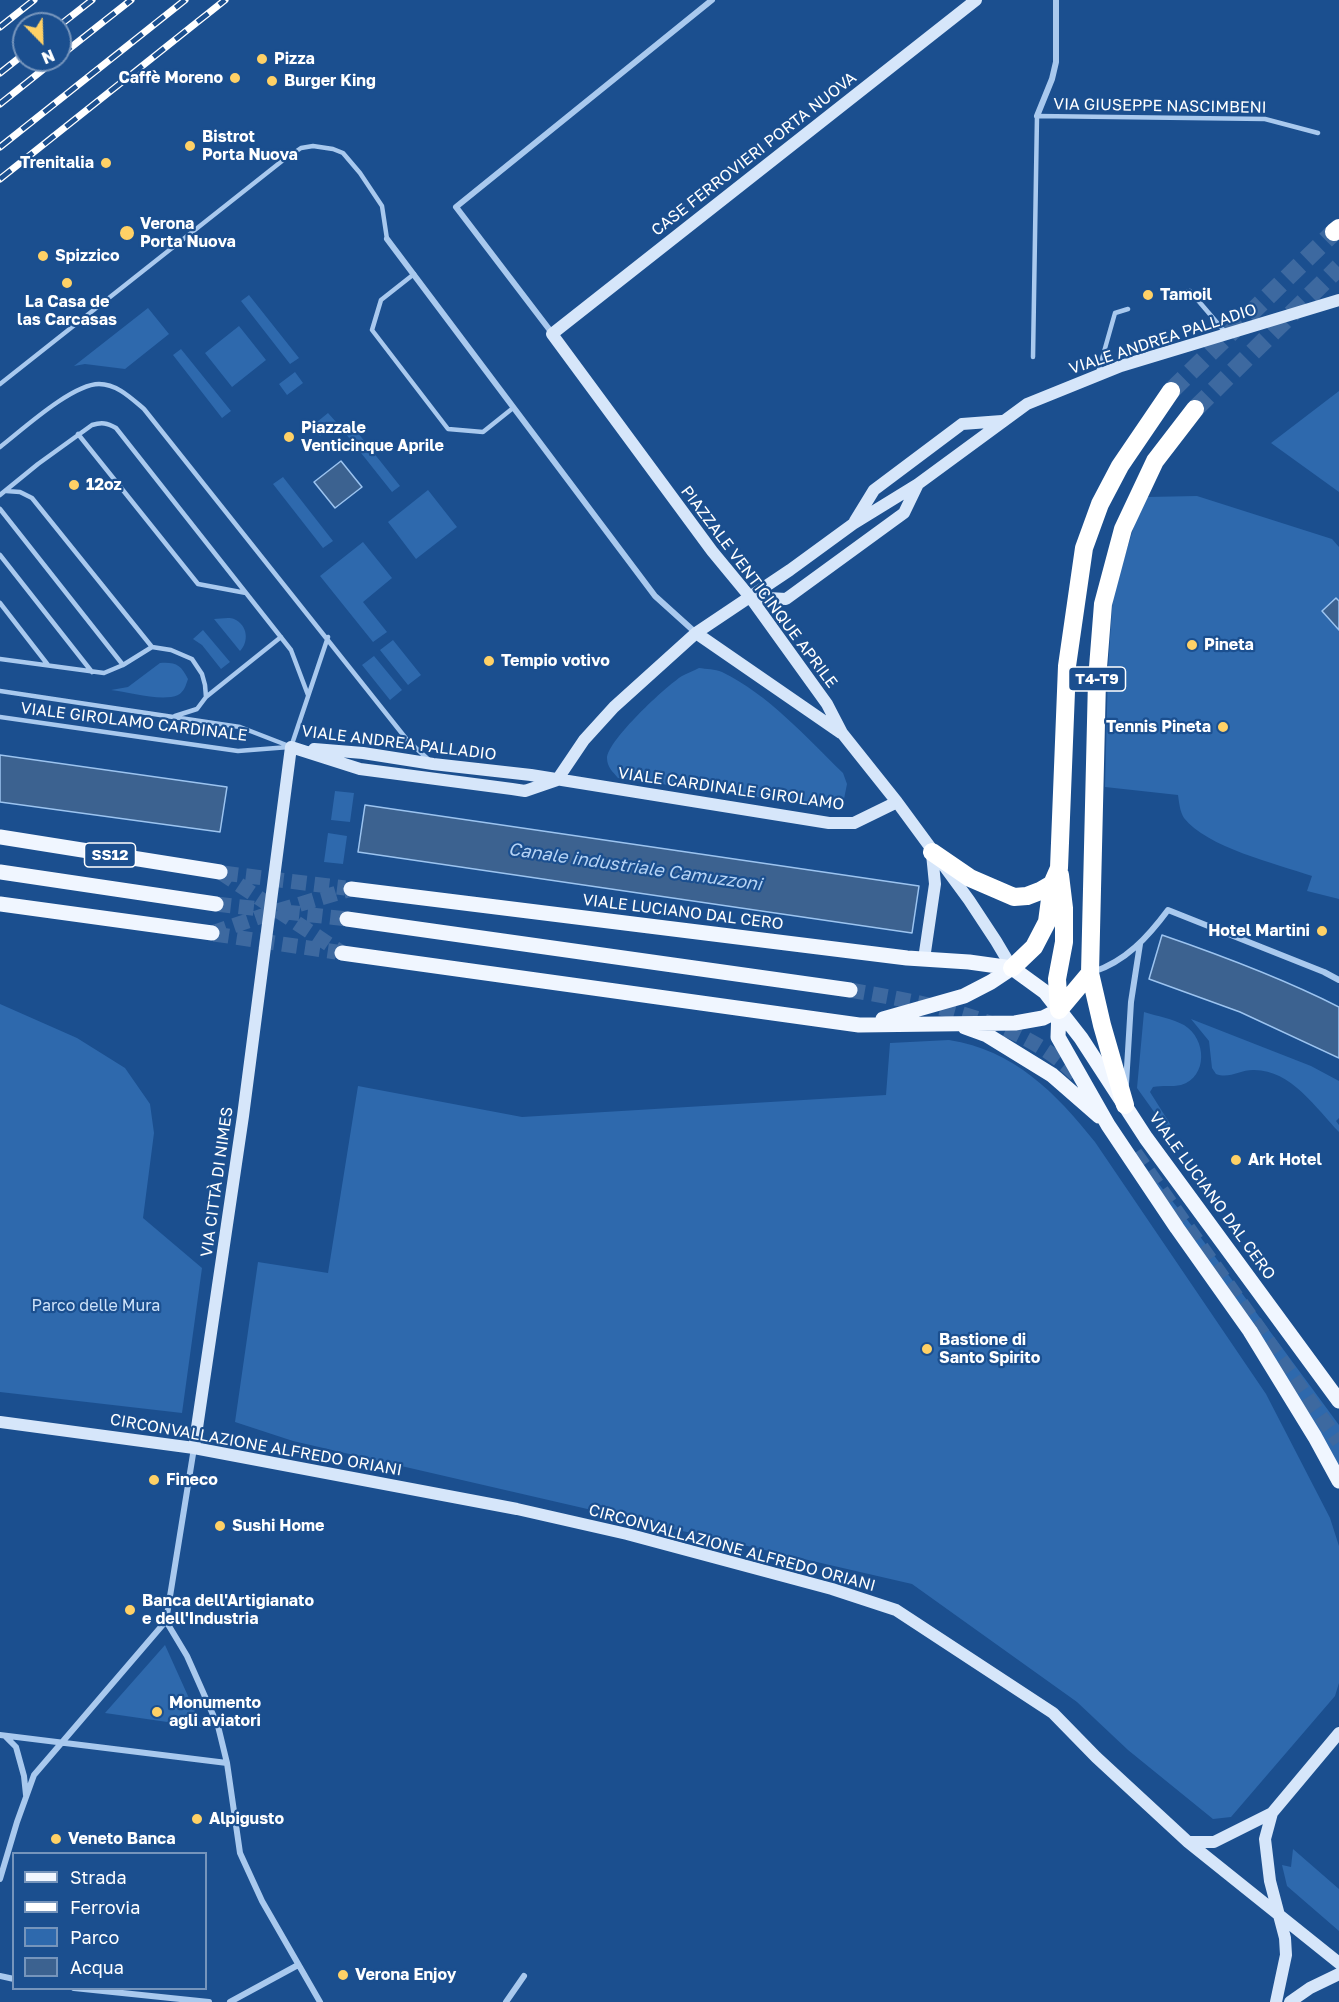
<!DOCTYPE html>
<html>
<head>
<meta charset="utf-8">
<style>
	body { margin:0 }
	#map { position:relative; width:1339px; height:2002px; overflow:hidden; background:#1b4f8f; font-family:"Golos Text",sans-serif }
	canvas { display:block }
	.legend { position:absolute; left:12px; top:1852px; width:195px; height:138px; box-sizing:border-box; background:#1b4f8f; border:2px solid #7695bc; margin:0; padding:8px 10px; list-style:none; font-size:18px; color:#fff }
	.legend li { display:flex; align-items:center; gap:12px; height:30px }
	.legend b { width:30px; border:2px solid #7695bc }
	.north { position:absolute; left:12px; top:12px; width:60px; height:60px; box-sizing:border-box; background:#1b4f8f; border:2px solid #7695bc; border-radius:50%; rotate:157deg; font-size:16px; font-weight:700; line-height:24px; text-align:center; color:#fff }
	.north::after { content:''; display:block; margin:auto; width:21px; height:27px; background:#ffd166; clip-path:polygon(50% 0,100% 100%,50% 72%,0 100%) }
</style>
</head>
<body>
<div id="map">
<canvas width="1339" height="2002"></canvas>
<ul class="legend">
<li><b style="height:8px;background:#f0f6ff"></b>Strada</li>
<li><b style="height:8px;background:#fff"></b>Ferrovia</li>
<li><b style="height:16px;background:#2e69ad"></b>Parco</li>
<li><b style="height:16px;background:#3c6290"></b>Acqua</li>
</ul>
<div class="north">N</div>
</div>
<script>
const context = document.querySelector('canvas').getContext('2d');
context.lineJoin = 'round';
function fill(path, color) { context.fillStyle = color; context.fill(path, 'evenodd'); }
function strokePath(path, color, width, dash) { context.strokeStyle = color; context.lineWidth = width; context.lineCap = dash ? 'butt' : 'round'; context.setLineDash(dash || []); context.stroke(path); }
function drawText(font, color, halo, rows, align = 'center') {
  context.font = font + ' "Golos Text",sans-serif'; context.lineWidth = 4.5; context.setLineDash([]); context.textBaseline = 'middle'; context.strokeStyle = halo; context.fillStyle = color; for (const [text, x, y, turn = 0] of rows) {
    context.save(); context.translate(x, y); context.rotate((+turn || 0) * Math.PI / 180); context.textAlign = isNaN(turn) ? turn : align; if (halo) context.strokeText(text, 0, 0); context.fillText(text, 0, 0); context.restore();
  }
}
fill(new Path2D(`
	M 249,295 L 299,358 L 290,364 L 241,301 Z
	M 148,308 L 169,334 L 125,369 L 85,364 L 74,366 Z
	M 239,326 L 266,360 L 232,387 L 205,353 Z
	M 181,349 L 231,411 L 222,418 L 173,355 Z
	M 295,372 L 303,383 L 287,395 L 279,384 Z
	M 1339,391 L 1339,492 L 1271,443 Z
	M 328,413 L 337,423 L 320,436 L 312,426 Z
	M 350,423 L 400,486 L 392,492 L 342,429 Z
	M 283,477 L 333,541 L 323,548 L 273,484 Z
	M 428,490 L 457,527 L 416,559 L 388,522 Z
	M 1197,496 L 1332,539 L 1339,547 L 1339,899 L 1307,891 L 1312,876 C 1277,864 1206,847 1184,818 C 1180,812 1179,802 1178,795 L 1105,787 L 1108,668 L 1113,594 L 1135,523 L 1147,497 Z
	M 363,542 L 392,578 L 363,602 L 387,632 L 373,642 L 320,576 Z
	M 214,619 C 220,619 229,617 234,619 C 248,625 249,642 240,651 Z
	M 203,630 L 230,662 L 221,669 L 202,645 L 193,639 Z
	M 393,640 L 421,675 L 408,685 L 380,650 Z
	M 374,656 L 402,690 L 390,700 L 362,665 Z
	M 160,663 C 176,662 181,665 188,679 C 186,685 184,692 178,695 C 162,702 129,692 111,690 L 128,687 Z
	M 699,668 C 706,669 715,669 722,672 C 769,695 806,737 843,773 L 847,784 L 844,799 L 831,804 L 816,805 L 618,778 C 613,772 607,767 607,758 C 608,740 666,686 682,676 C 687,673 694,671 699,668 Z
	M 335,791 L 354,793 L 350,822 L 331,820 Z
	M 328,833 L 347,836 L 343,864 L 324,862 Z
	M 0,1004 L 77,1038 L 125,1068 L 150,1104 L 154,1133 L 143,1218 L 202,1268 L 182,1413 L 0,1392 Z
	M 1144,1012 C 1157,1016 1173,1019 1184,1025 C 1207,1039 1208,1077 1181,1085 C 1172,1087 1162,1085 1153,1087 L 1150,1092 L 1172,1127 L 1167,1130 L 1137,1088 Z
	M 1191,1019 L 1311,1066 L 1339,1081 L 1339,1118 L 1336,1121 L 1339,1125 L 1339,1132 C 1316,1108 1290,1069 1253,1070 C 1240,1070 1229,1079 1216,1074 L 1212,1068 L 1209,1041 Z
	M 949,1040 C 1014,1050 1056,1093 1095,1142 L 1266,1394 L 1330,1518 L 1339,1546 L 1339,1683 L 1335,1696 L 1231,1817 L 1213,1819 L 1128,1750 L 1077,1702 L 912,1584 L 293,1441 L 235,1422 L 258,1262 L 328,1273 L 358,1086 L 522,1117 L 886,1095 L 890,1043 Z
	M 1128,1145 L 1196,1231 L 1339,1425 L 1339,1470 Z
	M 165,1645 L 202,1727 L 105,1713 Z
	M 1293,1849 L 1339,1889 L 1339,1931 L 1287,1886 L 1282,1865 L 1291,1867 Z`), '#2e69ad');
const water = new Path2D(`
	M 341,461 L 362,487 L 335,508 L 314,482 Z
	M 1336,598 L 1339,601 L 1339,630 L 1322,611 Z
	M 0,755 L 227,787 L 220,832 L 0,802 Z
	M 365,805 L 919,886 L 912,933 L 358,852 Z
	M 1162,935 C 1223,956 1282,978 1339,1007 L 1339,1058 L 1240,1012 L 1149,979 Z`);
fill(water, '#3c6290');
strokePath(water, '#9cc4f0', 1.5);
strokePath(new Path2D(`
	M 220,872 L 342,953
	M 223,873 L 345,888
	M 216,904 L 347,919
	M 212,933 L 277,911 L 351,889
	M 214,934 L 336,952
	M 850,990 C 925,1003 1022,1019 1077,1076
	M 1135,1153 L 1339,1442`), '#3d69a0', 15, [15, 8]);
strokePath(new Path2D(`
	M 1171,391 L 1334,232
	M 1195,409 L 1339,267`), '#3d69a0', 18, [18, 9]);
strokePath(new Path2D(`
	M 414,274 L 381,300 L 372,330 L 448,429 L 483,432 L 513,408
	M 1184,293 L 1190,291 L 1225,332
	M 1033,357 L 1037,116 L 1265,119 L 1318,133
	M 1098,373 L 1115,313 L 1128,309
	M 0,384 L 282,161 L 301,148 L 313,146 L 333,149 L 343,153 L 360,173 L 382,206 L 387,239
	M 78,434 L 198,584 L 246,593
	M 0,447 C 22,430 72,384 99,384 C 117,384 131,398 144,409 L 408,741 L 429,760
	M 6,491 L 20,492 L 32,498 L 152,647
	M 0,495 L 38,464 L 92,425 C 102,422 107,423 116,428 L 291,650 L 308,695
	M 0,509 L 123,665
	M 0,555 L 92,672
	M 0,603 L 48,665
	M 0,659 L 104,673 L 123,665 L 152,647 L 171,650 L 192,659 L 202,674 L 205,685 L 206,697 L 197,709 L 175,716
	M 0,691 L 240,727 L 289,746
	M 206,697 L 281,637
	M 0,717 L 238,751 L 289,747
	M 291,747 L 328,637`), '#a9c9ee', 4.5);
strokePath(new Path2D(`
	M 1037,116 L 1052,79 L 1056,62 L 1056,0
	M 387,239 L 655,596 L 696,633
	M 552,333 L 456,207 L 712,0
	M 1093,972 C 1126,961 1148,937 1168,910 L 1324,972 L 1339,980
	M 1126,1084 L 1131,1002 L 1140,944
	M 166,1621 L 187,1656 L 218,1726 L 227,1763 L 240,1853 L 262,1901 L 320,2002
	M 166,1621 L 194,1448
	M 0,1735 L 227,1763
	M 5,1736 L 16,1747 L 24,1776 L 26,1795
	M 0,1879 L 17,1822 L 34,1775 L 166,1621
	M 0,1976 L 14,1979
	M 74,1988 L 209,2002
	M 230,2002 L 298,1965
	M 506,2002 L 524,1976`), '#a9c9ee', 6);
strokePath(new Path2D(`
	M 976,0 L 552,334 L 712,551 L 750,597 L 827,704 L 842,733 L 897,802 L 969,900 L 996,941 L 1012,968
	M 855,521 L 874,490 L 962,424 L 1002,421
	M 750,597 L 786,599 L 904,513 L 918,484
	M 696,633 L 841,733
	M 291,747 L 360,769 L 512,789 L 525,791 L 557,780 L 584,740 L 614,707 L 696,633 L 790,570 L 853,524 L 918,484 L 1027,404 L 1121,366 L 1339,300
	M 314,749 L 363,753 L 433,764 L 531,775 L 829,823 L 854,823 L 897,802
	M 924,959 L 935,884 L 932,854
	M 0,1422 L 194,1448 L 517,1509 L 627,1534 L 832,1589 L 896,1610 L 1053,1713 L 1096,1757 L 1188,1842 L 1339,1963
	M 194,1448 L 243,1116 L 291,747
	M 1188,1842 L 1214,1842 L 1272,1813
	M 1276,2002 L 1286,1955 L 1285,1938 L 1270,1881 L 1265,1839 L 1272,1813 L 1339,1733
	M 1290,2002 L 1310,1988 L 1339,1974`), '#d6e6fa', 12);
strokePath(new Path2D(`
	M 0,837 L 220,872
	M 0,872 L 216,904
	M 351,889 L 907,958 L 969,962 L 1012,968 L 1045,992 L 1081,1038 L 1146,1138 L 1339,1401
	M 0,904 L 212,933
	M 347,919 L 850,990
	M 342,953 L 859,1025 L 1015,1023 L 1043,1018 L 1059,1010
	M 1059,1010 L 1058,1037 L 1108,1125 L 1177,1228 L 1250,1331 L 1315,1437 L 1339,1481
	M 883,1019 L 964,996 L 991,982 L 1012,968
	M 965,1027 L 987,1035 L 1052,1075 L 1099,1116`), '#f0f6ff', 15);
strokePath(new Path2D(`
	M 1334,232 L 1339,228
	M 932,852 L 970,878 L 1014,897 L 1027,896 L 1040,891 L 1052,884
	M 1012,968 L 1034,947 L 1047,922 L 1052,884 L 1059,868 L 1067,666 L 1084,548 L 1100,504 L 1120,466 L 1171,391
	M 1059,1010 L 1057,979 L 1064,942 L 1064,908 L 1060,875
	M 1059,1010 L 1090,973
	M 1125,1105 L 1102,1025 L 1090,973 L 1097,680 L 1103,604 L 1123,529 L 1155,461 L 1195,409`), '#fff', 18);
const rail = new Path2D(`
	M 60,25 L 92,0
	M 0,27 L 34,0
	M 60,56 L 131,0
	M 0,73 L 24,54
	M 0,104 L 55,60
	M 0,147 L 185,0
	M 0,179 L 225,0`);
strokePath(rail, '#fff', 7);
strokePath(rail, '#1b4f8f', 4.5, [14]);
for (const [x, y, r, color] of [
	[262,59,6,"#ffd166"],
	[235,78,6,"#ffd166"],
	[272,81,6,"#ffd166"],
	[190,146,6,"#ffd166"],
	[106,163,6,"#ffd166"],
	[127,233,8,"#ffd166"],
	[43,256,6,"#ffd166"],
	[67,283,6,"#ffd166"],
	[1148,295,6,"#ffd166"],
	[289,437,6,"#ffd166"],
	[74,485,6,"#ffd166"],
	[1192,645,6,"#ffd166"],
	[489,661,6,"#ffd166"],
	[1223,727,6,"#ffd166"],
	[1322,931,6,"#ffd166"],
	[1236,1160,6,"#ffd166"],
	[927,1349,6,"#ffd166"],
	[154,1480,6,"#ffd166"],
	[220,1526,6,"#ffd166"],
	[130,1610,6,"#ffd166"],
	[157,1712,6,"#ffd166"],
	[197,1819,6,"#ffd166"],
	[56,1839,6,"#ffd166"],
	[343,1975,6,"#ffd166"]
]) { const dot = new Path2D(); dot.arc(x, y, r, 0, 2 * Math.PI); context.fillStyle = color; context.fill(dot); strokePath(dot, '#1b4f8f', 2); }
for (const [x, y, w] of [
	[1097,679,57],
	[110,855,51]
]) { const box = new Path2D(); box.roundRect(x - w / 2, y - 12, w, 24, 4.5); context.fillStyle = '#1b4f8f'; context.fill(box); strokePath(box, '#fff', 1.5); }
drawText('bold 15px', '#fff', null, [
	["T4-T9",1097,679],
	["SS12",110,855]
]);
drawText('bold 16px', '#fff', '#1b4f8f', [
	["Pizza",274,59],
	["Caffè Moreno",223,78,"right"],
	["Burger King",284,81],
	["Bistrot",202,137],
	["Porta Nuova",202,155],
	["Trenitalia",94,163,"right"],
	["Verona",140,224],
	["Porta Nuova",140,242],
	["Spizzico",55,256],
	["Tamoil",1160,295],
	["La Casa de",67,302,"center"],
	["las Carcasas",67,320,"center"],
	["Piazzale",301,428],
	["Venticinque Aprile",301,446],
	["12oz",86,485],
	["Pineta",1204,645],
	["Tempio votivo",501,661],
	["Tennis Pineta",1211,727,"right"],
	["Hotel Martini",1310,931,"right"],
	["Ark Hotel",1248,1160],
	["Bastione di",939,1340],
	["Santo Spirito",939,1358],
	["Fineco",166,1480],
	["Sushi Home",232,1526],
	["Banca dell'Artigianato",142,1601],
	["e dell'Industria",142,1619],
	["Monumento",169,1703],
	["agli aviatori",169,1721],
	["Alpigusto",209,1819],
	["Veneto Banca",68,1839],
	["Verona Enjoy",355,1975]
], 'left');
drawText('16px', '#fff', '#1b4f8f', [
	["VIA GIUSEPPE NASCIMBENI",1160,106,1],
	["CASE FERROVIERI PORTA NUOVA",754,154,-38],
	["VIALE ANDREA PALLADIO",1163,339,-18],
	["PIAZZALE VENTICINQUE APRILE",759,587,53],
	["VIALE GIROLAMO CARDINALE",134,722,7],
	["VIALE ANDREA PALLADIO",399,743,7],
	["VIALE CARDINALE GIROLAMO",731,789,8],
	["VIALE LUCIANO DAL CERO",683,912,7],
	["VIA CITTÀ DI NIMES",217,1182,-82],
	["VIALE LUCIANO DAL CERO",1212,1196,54],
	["CIRCONVALLAZIONE ALFREDO ORIANI",256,1445,10],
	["CIRCONVALLAZIONE ALFREDO ORIANI",732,1548,15]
]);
drawText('16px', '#cfe3fa', '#1b4f8f', [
	["Parco delle Mura",96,1306]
]);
drawText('italic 18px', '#b5d3f5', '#1b4f8f', [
	["Canale industriale Camuzzoni",635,867,8]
]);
</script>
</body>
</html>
